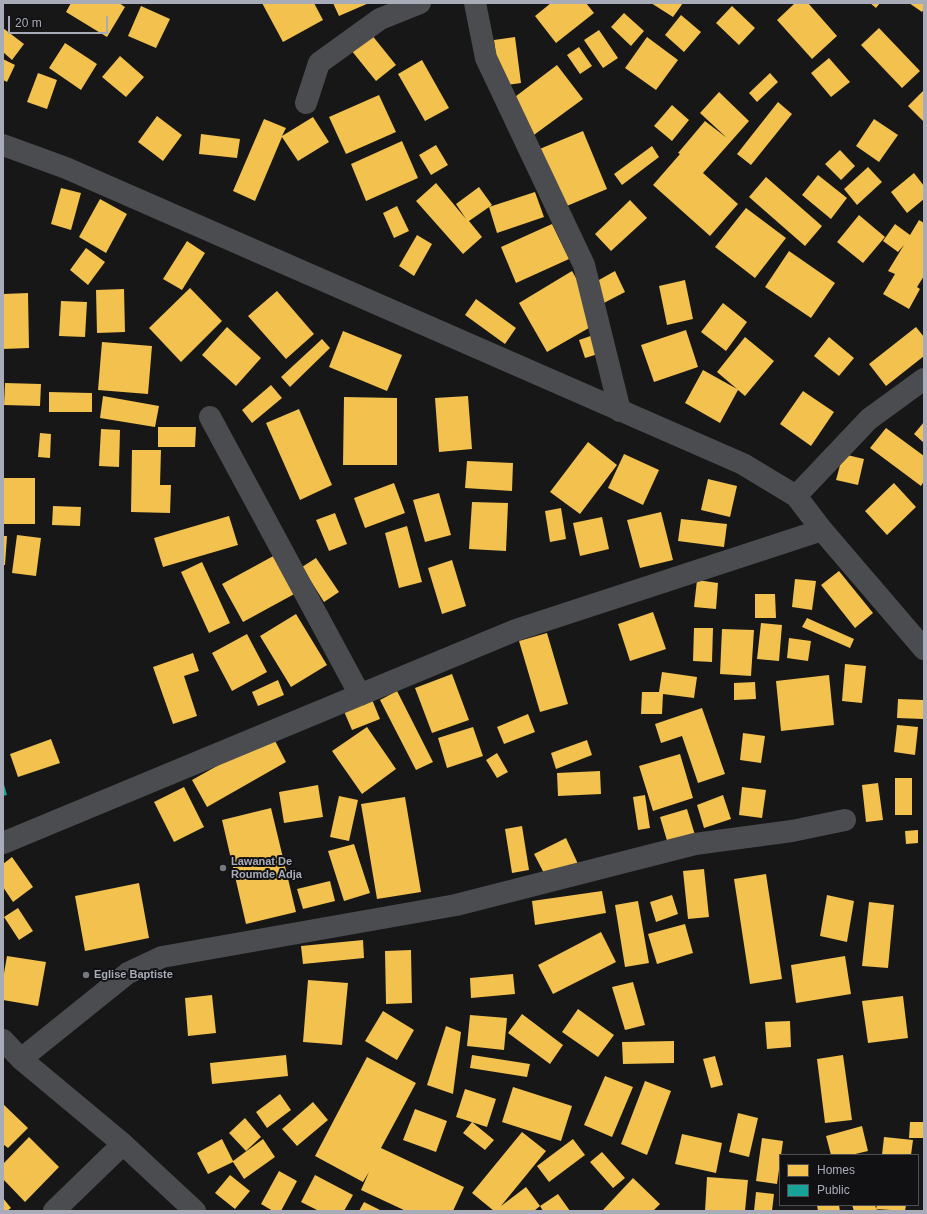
<!DOCTYPE html>
<html>
<head>
<meta charset="utf-8">
<style>
	body { margin:0 }
	#map { position:relative; width:927px; height:1214px; overflow:hidden; background:#171717; font-family:Arial,sans-serif }
	canvas { display:block }
	.frame { position:absolute; inset:0; border:4px solid #a8acb8; pointer-events:none }
	.legend { position:absolute; left:779px; top:1154px; width:140px; height:52px; box-sizing:border-box; background:#111113; border:1px solid #4d4f55; margin:0; padding:5px 7px; list-style:none; font-size:12px; color:#a8acb8 }
	.legend li { display:flex; align-items:center; gap:8px; height:20px }
	.legend b { width:20px; border:1px solid #4d4f55 }
	.scale { position:absolute; left:8px; top:16px; width:100px; height:18px; box-sizing:border-box; border:2px solid #a8acb8; border-top:0; padding-left:5px; font-size:12px; line-height:14px; white-space:nowrap; color:#a8acb8; -webkit-text-stroke:3px #111113; paint-order:stroke }
</style>
</head>
<body>
<div id="map">
<canvas width="927" height="1214"></canvas>
<div class="frame"></div>
<ul class="legend">
<li><b style="height:11px;background:#f2c14e"></b>Homes</li>
<li><b style="height:11px;background:#17a398"></b>Public</li>
</ul>
<div class="scale">20 m</div>
</div>
<script>
const context = document.querySelector('canvas').getContext('2d');
context.lineJoin = 'round';
function fill(path, color) { context.fillStyle = color; context.fill(path, 'evenodd'); }
function strokePath(path, color, width, dash) { context.strokeStyle = color; context.lineWidth = width; context.lineCap = dash ? 'butt' : 'round'; context.setLineDash(dash || []); context.stroke(path); }
function drawText(font, color, halo, rows, align = 'center') {
  context.font = font + ' Arial,sans-serif'; context.lineWidth = 4; context.setLineDash([]); context.textBaseline = 'middle'; context.strokeStyle = halo; context.fillStyle = color; for (const [text, x, y, turn = 0] of rows) {
    context.save(); context.translate(x, y); context.rotate((+turn || 0) * Math.PI / 180); context.textAlign = isNaN(turn) ? turn : align; if (halo) context.strokeText(text, 0, 0); context.fillText(text, 0, 0); context.restore();
  }
}
fill(new Path2D(`
	M 71,3 L 119,3 L 125,7 L 107,37 L 66,12 Z
	M 262,3 L 314,3 L 323,20 L 283,42 Z
	M 333,3 L 369,3 L 339,16 Z
	M 551,3 L 586,3 L 594,13 L 556,43 L 535,16 Z
	M 651,3 L 683,3 L 673,17 Z
	M 795,3 L 808,3 L 837,36 L 812,59 L 777,20 Z
	M 870,3 L 880,3 L 876,8 Z
	M 909,3 L 924,3 L 924,9 L 922,12 Z
	M 141,6 L 170,19 L 156,48 L 128,36 Z
	M 732,6 L 755,28 L 739,45 L 716,23 Z
	M 624,13 L 644,31 L 631,46 L 611,27 Z
	M 681,15 L 701,32 L 684,52 L 665,35 Z
	M 3,28 L 24,44 L 12,60 L 3,52 Z
	M 879,28 L 920,71 L 902,88 L 861,45 Z
	M 599,30 L 618,58 L 603,68 L 584,40 Z
	M 371,34 L 396,65 L 376,81 L 351,50 Z
	M 515,37 L 521,83 L 500,86 L 494,40 Z
	M 647,37 L 678,60 L 656,90 L 625,68 Z
	M 65,43 L 97,64 L 81,90 L 49,68 Z
	M 579,47 L 592,66 L 580,74 L 567,55 Z
	M 120,56 L 144,77 L 126,97 L 102,77 Z
	M 829,58 L 850,82 L 831,97 L 811,73 Z
	M 3,59 L 15,65 L 7,82 L 3,80 Z
	M 422,60 L 449,108 L 425,121 L 398,74 Z
	M 557,65 L 583,99 L 527,140 L 503,106 Z
	M 38,73 L 57,80 L 47,109 L 27,102 Z
	M 770,73 L 778,82 L 757,102 L 749,93 Z
	M 924,90 L 924,122 L 908,106 Z
	M 719,92 L 749,121 L 703,173 L 738,204 L 710,236 L 653,185 L 680,154 L 678,153 L 705,121 L 727,138 L 700,113 Z
	M 379,95 L 396,132 L 346,154 L 329,117 Z
	M 778,102 L 792,114 L 751,165 L 737,154 Z
	M 672,105 L 689,120 L 672,141 L 654,126 Z
	M 157,116 L 182,135 L 163,161 L 138,142 Z
	M 313,117 L 329,142 L 298,161 L 282,137 L 255,201 L 233,191 L 264,119 L 286,128 L 282,136 Z
	M 874,119 L 898,135 L 879,162 L 856,146 Z
	M 583,131 L 607,189 L 555,211 L 530,153 Z
	M 201,134 L 240,139 L 237,158 L 199,154 Z
	M 402,141 L 418,178 L 366,201 L 351,164 Z
	M 436,145 L 448,165 L 431,175 L 419,155 Z
	M 652,146 L 659,157 L 622,185 L 614,174 Z
	M 840,150 L 855,166 L 841,180 L 825,164 Z
	M 868,167 L 882,182 L 857,205 L 844,189 Z
	M 914,173 L 924,186 L 924,199 L 907,213 L 891,192 Z
	M 818,175 L 847,198 L 831,219 L 802,195 Z
	M 766,177 L 822,226 L 805,246 L 749,197 Z
	M 436,183 L 466,219 L 456,204 L 479,187 L 492,205 L 469,221 L 482,237 L 463,254 L 416,201 Z
	M 61,188 L 81,193 L 71,230 L 51,224 Z
	M 535,192 L 544,217 L 497,233 L 489,207 Z
	M 100,199 L 127,214 L 106,253 L 79,237 Z
	M 630,200 L 647,218 L 611,251 L 595,234 Z
	M 397,206 L 409,231 L 394,238 L 383,213 Z
	M 746,208 L 786,238 L 755,278 L 715,247 Z
	M 859,215 L 885,237 L 863,263 L 837,242 Z
	M 919,220 L 924,223 L 924,276 L 917,287 L 920,289 L 909,309 L 883,294 L 895,274 L 888,271 L 904,245 L 898,252 L 883,241 L 895,224 L 910,235 Z
	M 552,224 L 569,259 L 516,283 L 501,247 Z
	M 417,235 L 432,244 L 414,276 L 399,266 Z
	M 187,241 L 205,253 L 182,290 L 163,279 Z
	M 86,248 L 105,262 L 88,285 L 70,270 Z
	M 789,251 L 835,283 L 811,318 L 765,287 Z
	M 572,271 L 601,321 L 547,352 L 519,303 Z
	M 615,271 L 625,292 L 600,305 L 590,285 Z
	M 685,280 L 693,319 L 667,325 L 659,286 Z
	M 190,288 L 222,321 L 181,362 L 149,328 Z
	M 124,289 L 125,332 L 97,333 L 96,290 Z
	M 277,291 L 314,334 L 286,359 L 248,316 Z
	M 28,293 L 29,348 L 3,349 L 3,294 Z
	M 476,299 L 516,328 L 505,344 L 465,315 Z
	M 61,301 L 87,302 L 85,337 L 59,336 Z
	M 723,303 L 747,322 L 726,351 L 701,332 Z
	M 227,327 L 261,358 L 236,386 L 202,355 Z
	M 916,327 L 924,337 L 924,356 L 886,386 L 869,364 Z
	M 686,330 L 698,367 L 654,382 L 641,345 Z
	M 343,331 L 402,355 L 387,391 L 329,367 Z
	M 602,332 L 608,351 L 585,358 L 579,340 Z
	M 745,337 L 774,361 L 745,396 L 738,390 L 720,423 L 685,403 L 703,370 L 737,389 L 717,372 Z
	M 829,337 L 854,358 L 839,376 L 814,356 Z
	M 322,339 L 330,348 L 290,387 L 281,377 Z
	M 102,342 L 152,346 L 148,394 L 98,390 Z
	M 5,383 L 41,384 L 40,406 L 4,405 Z
	M 271,385 L 282,398 L 252,423 L 242,410 Z
	M 803,391 L 834,412 L 811,446 L 780,424 Z
	M 49,392 L 92,393 L 92,412 L 49,412 Z
	M 103,396 L 159,406 L 155,427 L 100,418 Z
	M 468,396 L 472,449 L 439,452 L 435,398 Z
	M 344,397 L 397,398 L 397,465 L 343,465 Z
	M 299,409 L 332,485 L 300,500 L 266,423 Z
	M 924,422 L 924,443 L 914,434 Z
	M 158,427 L 196,427 L 195,447 L 158,447 Z
	M 886,428 L 924,456 L 924,481 L 921,486 L 870,448 Z
	M 101,429 L 120,430 L 119,467 L 99,466 Z
	M 40,433 L 51,434 L 50,458 L 38,457 Z
	M 588,442 L 617,465 L 580,514 L 550,492 Z
	M 132,450 L 161,450 L 160,485 L 171,485 L 170,513 L 131,512 Z
	M 624,454 L 659,470 L 643,505 L 608,488 Z
	M 843,454 L 864,459 L 858,485 L 836,480 Z
	M 467,461 L 513,463 L 512,491 L 465,488 Z
	M 3,478 L 35,478 L 35,524 L 3,524 Z
	M 708,479 L 737,486 L 730,517 L 701,510 Z
	M 394,483 L 405,513 L 365,528 L 354,498 Z
	M 894,483 L 916,507 L 887,535 L 865,511 Z
	M 439,493 L 451,535 L 425,542 L 413,500 Z
	M 472,502 L 508,503 L 506,551 L 469,549 Z
	M 53,506 L 81,507 L 80,526 L 52,525 Z
	M 561,508 L 566,539 L 550,542 L 545,511 Z
	M 661,512 L 673,560 L 640,568 L 627,520 Z
	M 335,513 L 347,544 L 329,551 L 316,520 Z
	M 229,516 L 238,545 L 163,567 L 154,538 Z
	M 602,517 L 609,549 L 580,556 L 573,523 Z
	M 681,519 L 727,524 L 724,547 L 678,541 Z
	M 407,526 L 422,582 L 399,588 L 385,533 Z
	M 17,535 L 41,538 L 36,576 L 12,573 Z
	M 3,536 L 7,536 L 5,565 L 3,565 Z
	M 277,554 L 298,592 L 243,622 L 222,584 Z
	M 316,558 L 339,592 L 324,602 L 302,567 Z
	M 452,560 L 466,606 L 442,614 L 428,568 Z
	M 202,562 L 230,623 L 209,633 L 181,572 Z
	M 839,571 L 873,613 L 855,628 L 821,585 Z
	M 795,579 L 816,581 L 812,610 L 792,607 Z
	M 697,580 L 718,583 L 716,609 L 694,607 Z
	M 755,594 L 775,594 L 776,618 L 755,618 Z
	M 653,612 L 666,649 L 630,661 L 618,624 Z
	M 296,614 L 327,665 L 291,687 L 260,636 Z
	M 807,618 L 854,639 L 850,648 L 802,627 Z
	M 761,623 L 782,625 L 779,661 L 757,659 Z
	M 694,628 L 713,628 L 712,662 L 693,661 Z
	M 722,629 L 754,630 L 751,676 L 720,674 Z
	M 547,633 L 568,704 L 540,712 L 519,641 Z
	M 247,634 L 267,672 L 232,691 L 212,653 Z
	M 789,638 L 811,641 L 808,661 L 787,658 Z
	M 193,653 L 199,671 L 184,676 L 197,716 L 173,724 L 153,667 Z
	M 845,664 L 866,666 L 862,703 L 842,701 Z
	M 662,672 L 697,677 L 694,698 L 663,694 L 662,714 L 641,714 L 642,692 L 659,692 Z
	M 452,674 L 469,720 L 432,733 L 415,688 Z
	M 829,675 L 834,725 L 781,731 L 776,681 Z
	M 278,680 L 284,695 L 258,706 L 252,692 Z
	M 755,682 L 756,699 L 734,700 L 734,683 Z
	M 397,691 L 433,762 L 416,770 L 380,700 Z
	M 371,697 L 380,719 L 352,730 L 343,709 Z
	M 898,699 L 923,700 L 923,719 L 897,718 Z
	M 702,708 L 725,774 L 698,783 L 682,736 L 661,743 L 655,724 Z
	M 528,714 L 535,732 L 504,744 L 497,727 Z
	M 897,725 L 918,727 L 915,755 L 894,752 Z
	M 367,727 L 396,769 L 362,794 L 332,751 Z
	M 473,727 L 483,756 L 447,768 L 438,738 Z
	M 743,733 L 765,736 L 761,763 L 740,760 Z
	M 272,735 L 286,762 L 207,807 L 192,780 Z
	M 51,739 L 60,763 L 18,777 L 10,754 Z
	M 587,740 L 592,755 L 556,769 L 551,753 Z
	M 497,753 L 508,772 L 497,778 L 486,760 Z
	M 680,754 L 693,798 L 653,811 L 639,766 Z
	M 600,771 L 601,794 L 558,796 L 557,773 Z
	M 895,778 L 912,778 L 912,815 L 895,815 Z
	M 878,783 L 883,820 L 866,822 L 862,785 Z
	M 318,785 L 323,817 L 284,823 L 279,792 Z
	M 184,787 L 204,827 L 174,842 L 154,802 Z
	M 742,787 L 766,790 L 762,818 L 739,815 Z
	M 645,795 L 650,828 L 638,830 L 633,797 Z
	M 723,795 L 731,819 L 704,828 L 697,805 Z
	M 339,796 L 358,800 L 349,841 L 330,837 Z
	M 405,797 L 421,892 L 377,899 L 361,804 Z
	M 271,808 L 296,912 L 246,924 L 222,820 Z
	M 687,809 L 695,835 L 668,844 L 660,817 Z
	M 522,826 L 529,870 L 512,873 L 505,829 Z
	M 918,830 L 918,843 L 906,844 L 905,831 Z
	M 566,838 L 578,864 L 547,879 L 534,854 Z
	M 354,844 L 370,893 L 344,901 L 328,851 Z
	M 12,857 L 33,887 L 13,902 L 3,887 L 3,864 Z
	M 704,869 L 709,917 L 688,919 L 683,871 Z
	M 766,874 L 782,979 L 750,984 L 734,879 Z
	M 330,881 L 335,901 L 303,909 L 297,889 Z
	M 139,883 L 149,938 L 85,951 L 75,896 Z
	M 602,891 L 606,913 L 535,925 L 532,901 Z
	M 672,895 L 678,914 L 656,922 L 650,902 Z
	M 827,895 L 854,901 L 847,942 L 820,936 Z
	M 638,901 L 649,963 L 625,967 L 615,905 Z
	M 869,902 L 894,905 L 888,968 L 862,966 Z
	M 18,908 L 33,931 L 19,940 L 4,917 Z
	M 685,924 L 693,953 L 657,964 L 648,934 Z
	M 601,932 L 616,962 L 553,994 L 538,965 Z
	M 363,940 L 364,958 L 303,964 L 301,946 Z
	M 411,950 L 412,1003 L 386,1004 L 385,951 Z
	M 7,956 L 46,962 L 38,1006 L 3,1000 L 3,979 Z
	M 845,956 L 851,994 L 796,1003 L 791,965 Z
	M 513,974 L 515,994 L 471,998 L 470,978 Z
	M 308,980 L 348,983 L 342,1045 L 303,1042 Z
	M 633,982 L 645,1025 L 625,1030 L 612,987 Z
	M 212,995 L 216,1033 L 188,1036 L 185,998 Z
	M 903,996 L 908,1038 L 868,1043 L 862,1001 Z
	M 578,1009 L 614,1035 L 598,1057 L 562,1032 Z
	M 383,1011 L 414,1030 L 397,1060 L 365,1041 Z
	M 522,1014 L 563,1045 L 550,1064 L 508,1033 Z
	M 470,1015 L 507,1018 L 504,1050 L 467,1046 Z
	M 790,1021 L 791,1047 L 767,1049 L 765,1022 Z
	M 446,1026 L 461,1032 L 453,1094 L 427,1085 Z
	M 674,1041 L 674,1063 L 623,1064 L 622,1042 Z
	M 286,1055 L 288,1076 L 212,1084 L 210,1063 Z
	M 472,1055 L 530,1064 L 527,1077 L 470,1068 Z
	M 843,1055 L 852,1120 L 825,1123 L 817,1059 Z
	M 715,1056 L 723,1085 L 711,1088 L 703,1059 Z
	M 367,1057 L 416,1083 L 381,1148 L 464,1187 L 453,1211 L 406,1211 L 361,1190 L 369,1172 L 363,1182 L 315,1156 Z
	M 605,1076 L 633,1087 L 612,1137 L 584,1125 Z
	M 645,1081 L 671,1091 L 647,1155 L 621,1144 Z
	M 513,1087 L 572,1106 L 561,1141 L 502,1122 Z
	M 465,1089 L 496,1099 L 487,1127 L 456,1117 Z
	M 280,1094 L 291,1110 L 267,1128 L 256,1112 Z
	M 313,1102 L 328,1120 L 297,1146 L 282,1129 Z
	M 3,1104 L 28,1128 L 8,1148 L 3,1144 Z
	M 415,1109 L 447,1121 L 436,1152 L 403,1140 Z
	M 738,1113 L 758,1118 L 749,1157 L 729,1152 Z
	M 245,1118 L 261,1137 L 246,1151 L 229,1133 Z
	M 472,1122 L 494,1140 L 485,1150 L 463,1133 Z
	M 910,1122 L 924,1122 L 924,1138 L 909,1138 Z
	M 862,1126 L 868,1151 L 851,1155 L 831,1155 L 826,1136 Z
	M 522,1132 L 546,1151 L 501,1206 L 526,1187 L 540,1206 L 534,1211 L 499,1211 L 498,1210 L 494,1211 L 472,1193 Z
	M 682,1134 L 722,1143 L 716,1173 L 675,1164 Z
	M 29,1137 L 59,1167 L 25,1202 L 3,1179 L 3,1164 Z
	M 884,1137 L 913,1140 L 911,1155 L 882,1155 Z
	M 762,1138 L 783,1141 L 777,1184 L 756,1181 Z
	M 222,1139 L 233,1161 L 263,1139 L 275,1157 L 244,1179 L 233,1162 L 208,1174 L 197,1153 Z
	M 573,1139 L 585,1155 L 549,1182 L 537,1166 Z
	M 602,1152 L 625,1178 L 613,1188 L 590,1162 Z
	M 279,1171 L 297,1181 L 281,1211 L 273,1211 L 261,1204 Z
	M 230,1175 L 250,1191 L 235,1209 L 215,1193 Z
	M 315,1175 L 353,1195 L 344,1211 L 319,1211 L 301,1202 Z
	M 707,1177 L 748,1180 L 745,1211 L 705,1211 Z
	M 633,1178 L 660,1204 L 653,1211 L 602,1211 Z
	M 756,1192 L 774,1194 L 772,1211 L 754,1211 Z
	M 558,1194 L 570,1211 L 543,1211 L 540,1206 Z
	M 3,1198 L 11,1208 L 7,1211 L 3,1211 Z
	M 364,1202 L 382,1211 L 359,1211 Z
	M 817,1205 L 839,1205 L 840,1211 L 818,1211 Z
	M 852,1205 L 875,1205 L 877,1211 L 854,1211 Z
	M 877,1205 L 906,1205 L 905,1211 L 876,1209 Z`), '#f2c14e');
fill(new Path2D(`
	M 3,781 L 7,795 L 3,796 Z`), '#17a398');
strokePath(new Path2D(`
	M 475,3 L 486,58 L 584,265 L 620,411
	M 306,103 L 319,63 L 380,19 L 420,3
	M 3,145 L 66,168 L 743,464 L 796,496 L 822,530 L 924,649
	M 210,417 L 360,695
	M 796,496 L 869,419 L 924,379
	M 3,843 L 516,630 L 822,530
	M 3,1040 L 21,1059 L 123,1144 L 195,1211
	M 21,1059 L 128,973 L 162,957 L 456,905 L 695,844 L 792,831 L 845,820
	M 54,1211 L 123,1144`), '#4b4c50', 22);
for (const [x, y, r, color] of [
	[223,868,4,"#757880"],
	[86,975,4,"#757880"]
]) { const dot = new Path2D(); dot.arc(x, y, r, 0, 2 * Math.PI); context.fillStyle = color; context.fill(dot); strokePath(dot, '#111113', 1.5); }
drawText('bold 11px', '#a8acb8', '#111113', [
	["Lawanat De",231,862],
	["Roumde Adja",231,875],
	["Eglise Baptiste",94,975]
], 'left');
</script>
</body>
</html>
